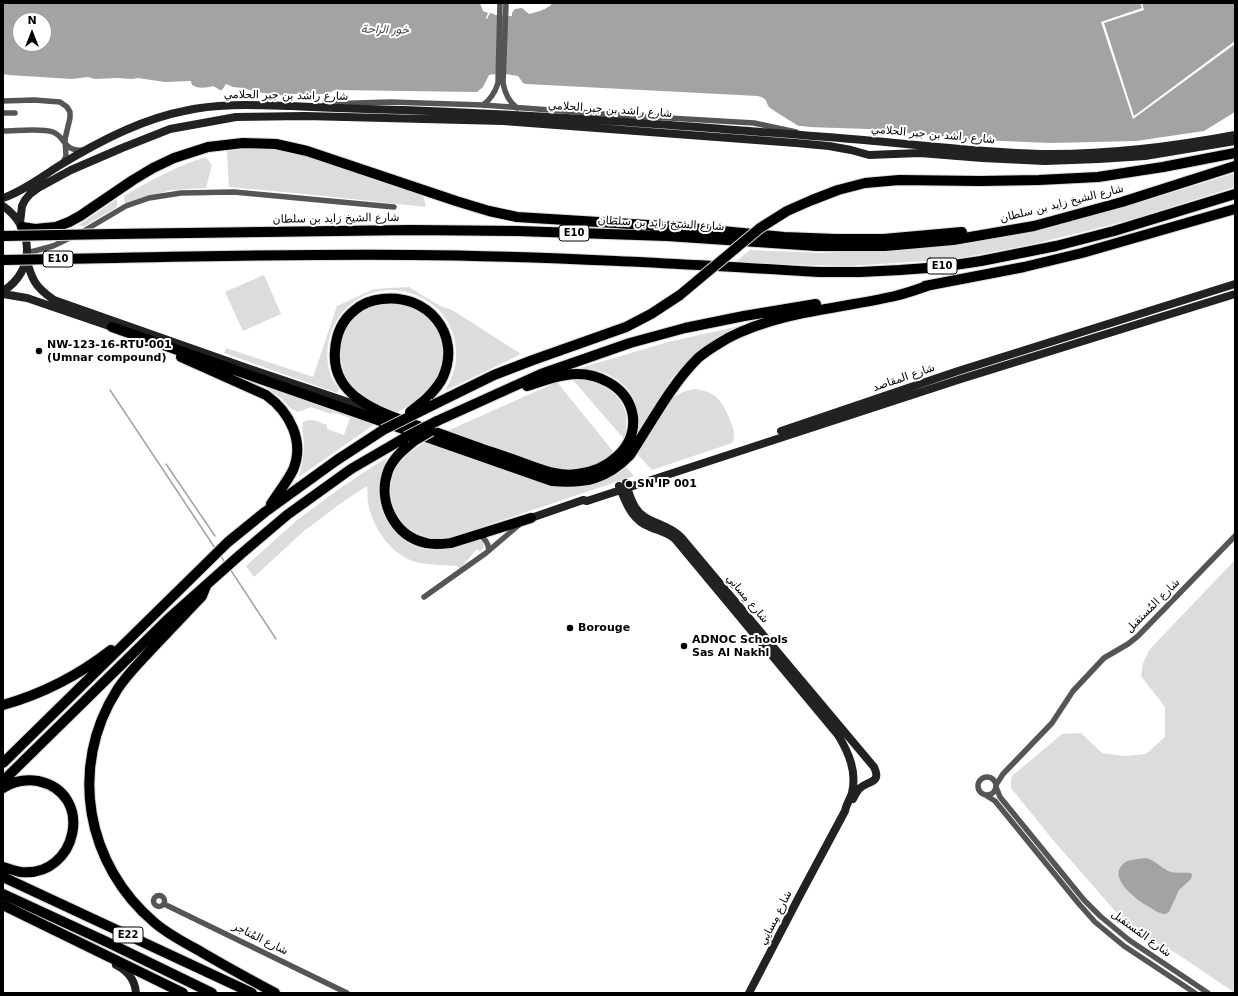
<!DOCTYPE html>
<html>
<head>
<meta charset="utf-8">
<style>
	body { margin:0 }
	#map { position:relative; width:1238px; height:996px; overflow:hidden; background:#fff; font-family:"DejaVu Sans",sans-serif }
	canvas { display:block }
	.frame { position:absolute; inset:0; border:4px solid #000; pointer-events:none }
	.north { position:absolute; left:12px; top:12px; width:40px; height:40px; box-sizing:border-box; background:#fff; border:1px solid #999; border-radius:50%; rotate:0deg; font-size:11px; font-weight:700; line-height:16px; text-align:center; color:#000 }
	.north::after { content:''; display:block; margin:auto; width:14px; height:18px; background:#000; clip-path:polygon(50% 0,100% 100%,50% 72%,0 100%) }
</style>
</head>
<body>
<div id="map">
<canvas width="1238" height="996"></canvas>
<div class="frame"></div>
<div class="north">N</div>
</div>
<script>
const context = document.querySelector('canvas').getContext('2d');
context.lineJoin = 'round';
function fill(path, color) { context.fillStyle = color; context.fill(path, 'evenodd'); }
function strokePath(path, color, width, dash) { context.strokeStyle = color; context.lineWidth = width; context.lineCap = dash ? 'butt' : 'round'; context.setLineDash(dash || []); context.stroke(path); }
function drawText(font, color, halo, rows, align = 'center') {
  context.font = font + ' "DejaVu Sans",Vazirmatn,sans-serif'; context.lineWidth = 4; context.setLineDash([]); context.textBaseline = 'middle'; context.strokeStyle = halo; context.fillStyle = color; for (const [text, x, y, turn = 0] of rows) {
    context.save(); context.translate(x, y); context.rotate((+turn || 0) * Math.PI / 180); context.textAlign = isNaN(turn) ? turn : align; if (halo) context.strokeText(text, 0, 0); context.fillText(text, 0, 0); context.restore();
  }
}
fill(new Path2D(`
	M 243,148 L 263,148 L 313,156 L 423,195 L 426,207 L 305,194 L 229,187 L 227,151 Z
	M 206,157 L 212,165 L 206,188 L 171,190 L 125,204 L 124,196 C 151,180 177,166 206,157 Z
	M 1235,173 L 1235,187 L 1130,220 L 1034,244 L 956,259 L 849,266 L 734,263 L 750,250 L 821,253 L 952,245 L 1027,231 L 1125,207 Z
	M 117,199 L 117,207 L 85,226 L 77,226 Z
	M 264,275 L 281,314 L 243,331 L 225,292 Z
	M 409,287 L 440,306 L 452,310 L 521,354 L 445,391 C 450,381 455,371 456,359 C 459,320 429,291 391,290 C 376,290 361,295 349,306 C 337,316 330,330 328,345 C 326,360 328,377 339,388 L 337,393 L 224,353 L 226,348 L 313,377 L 337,306 L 374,289 Z
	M 388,303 C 395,303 401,303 407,305 C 440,316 453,353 434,383 C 425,397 410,405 396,413 C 381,408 362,399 352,387 C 332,361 339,319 370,307 C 376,305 382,304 388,303 Z
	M 749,324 L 693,357 L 672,378 L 632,445 C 633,440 636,435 637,430 C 639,422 638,413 636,405 C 631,387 612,372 592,370 C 587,369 582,369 577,369 L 668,342 Z
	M 572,379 C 607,380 636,401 624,439 Z
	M 557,382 L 616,455 L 588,470 L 556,470 L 445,432 Z
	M 264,386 L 376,423 L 299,477 C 301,467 304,456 304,445 C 304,437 301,430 303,422 C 312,417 319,422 327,425 L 327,429 L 344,435 L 350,418 L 332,412 L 331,414 L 311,407 L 298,412 L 290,408 L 281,398 Z
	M 694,389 C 717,391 723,403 731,422 C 734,431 736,435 732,443 L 652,470 L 637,454 L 667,404 L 675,396 L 683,392 Z
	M 427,441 L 552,486 C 582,490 603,485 626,467 L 634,476 L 449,538 C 420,541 395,528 391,497 C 389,486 392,473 398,464 C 406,454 417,447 427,441 Z
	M 387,457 C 383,471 377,485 379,499 C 383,526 407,551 436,550 C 446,550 456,547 466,544 C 469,543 473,540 477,540 C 479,540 481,541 483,541 L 484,547 L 480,552 L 477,549 L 460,569 L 457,566 C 445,565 432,565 420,563 C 393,558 374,530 368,504 C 367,498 368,492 367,486 L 344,501 L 304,531 L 254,577 L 246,566 L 296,521 L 339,489 Z
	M 1235,560 L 1235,993 L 1179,955 L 1154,941 L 1131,925 L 1114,910 L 1053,840 L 1011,788 L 1011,780 L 1012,776 L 1062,734 L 1081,733 L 1102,753 L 1125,756 L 1146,754 L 1165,737 L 1165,707 L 1141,676 L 1143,663 L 1150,649 Z`), '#dcdcdc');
fill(new Path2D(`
	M 3,3 L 427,3 L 438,4 L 447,3 L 480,3 L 483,11 L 488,13 L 486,18 L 487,19 L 490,13 L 494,14 L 495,15 L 512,16 L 512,13 L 515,9 L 522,8 L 529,14 C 537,12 545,10 551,5 L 551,3 L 1140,3 L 1142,8 L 1101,22 L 1133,119 L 1235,44 L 1235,112 L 1204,131 L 1136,141 L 1051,143 L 978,140 L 868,129 L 808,127 C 806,126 802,126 799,126 C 795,124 771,109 769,107 C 765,100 768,99 758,96 L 526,84 L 523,83 L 518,76 C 509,74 498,73 489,75 L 483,87 L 477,92 L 335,90 L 327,94 L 292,94 L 285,96 L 257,92 L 243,88 L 233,87 L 226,84 L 222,90 L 220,90 L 213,86 C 205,88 199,89 192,85 L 191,81 L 165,82 L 138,78 L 132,79 L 117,78 L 95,79 L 88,77 L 72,79 L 9,75 L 3,74 ZM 20,20 L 44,20 L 44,44 L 20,44 Z
	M 1142,3 L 1235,3 L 1235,41 L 1134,116 L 1104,23 L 1144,10 Z
	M 1145,858 C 1154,859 1160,867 1168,871 C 1176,874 1183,872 1191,873 L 1192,875 L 1191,879 L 1179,890 L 1169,912 C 1167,913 1166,914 1164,914 C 1157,913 1150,907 1144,904 C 1134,897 1107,877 1124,863 C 1129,859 1139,859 1145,858 Z`), '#a3a3a3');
strokePath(new Path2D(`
	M 110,390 L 215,548
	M 166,464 L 215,536
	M 221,556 L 225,563
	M 230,569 L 276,639`), '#a3a3a3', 1.5);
const highway = new Path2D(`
	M 980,181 L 1039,180 L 1098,177 L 1163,167 L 1235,153
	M 22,227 L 35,229 L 56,227 L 69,222 L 80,216 L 133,180 L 153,168 L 174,158 L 208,147 L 243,143 L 276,144 L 307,151 L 456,201 L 489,211 L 517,217 L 680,227 L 784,237 L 835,239 L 884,239 L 962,232
	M 113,234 L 411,230 L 517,231 L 667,236 L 817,246 L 885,246 L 953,240 L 1034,226 L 1122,202 L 1235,166
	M 114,258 C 213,256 312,254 411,255 C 547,256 683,264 819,272 L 860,272 L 900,270 L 941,267 L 981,261 L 1056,246 L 1114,231 L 1235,194
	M 925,286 L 1024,267 L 1082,253 L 1235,209
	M 112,327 L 552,481 C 585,484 607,479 630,455 C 652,422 670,386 698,358 C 707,350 718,344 728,338 C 780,311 839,309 895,296 C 907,293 918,289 930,285
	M 181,357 L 266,395 C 290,412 305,442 293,470 C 287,482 278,493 271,504
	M 425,400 C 432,393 439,386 443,377 C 462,334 427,293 382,299 C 372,300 363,303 355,310 C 342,320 336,335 335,351 C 331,397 381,413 415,425 C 435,432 455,439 474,446 C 491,452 507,457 523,463 C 541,469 558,477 577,474 C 606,471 636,449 633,417 C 629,386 595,370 566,375 C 552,377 540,382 527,386
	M 435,404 L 494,375 L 533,360 L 626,327 L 651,314 L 680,295
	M 437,421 L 541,374 L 630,343 L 685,328 L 744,316 L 816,304
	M 414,441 C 404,449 393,458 388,471 C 377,501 394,536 426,543 C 434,545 442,544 451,543 L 531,518
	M 206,586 L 202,596 C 184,615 166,634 148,653 C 137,665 125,677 117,690 C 68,767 86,865 155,923 C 168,934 183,942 198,950 C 223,965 249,979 275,993
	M 3,705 C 42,694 79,675 111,650
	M 3,763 L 228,542 L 265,512 L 337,460 L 383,430
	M 3,781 L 168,619 L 241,554 L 287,515 L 351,469 L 406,437
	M 3,788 C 14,781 25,779 38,781 C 96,793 77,878 21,872 C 15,871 9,869 3,867
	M 3,877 L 252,993
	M 3,894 L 107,942 L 212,993
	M 3,905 L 183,993`);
strokePath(highway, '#dbdbdb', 12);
strokePath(new Path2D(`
	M 506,3 L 503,83 C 505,94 509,102 517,108
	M 3,101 L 34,100 L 60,102 L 67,107 L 70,112 L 70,118 L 65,139 L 66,156 L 63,162
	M 325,104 L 390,102 L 483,105 L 618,115 L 754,123 L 796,132
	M 483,105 C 491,99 495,93 498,83 L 500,3
	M 3,113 L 15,113
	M 3,131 C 16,131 41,128 53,132 C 66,137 63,152 83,150
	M 82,232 L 126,206 L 149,198 L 181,193 L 234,192 L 394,207
	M 27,253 L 53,246 L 74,236
	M 479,535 C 485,538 488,543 489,550
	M 424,597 L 486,553 L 520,524
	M978 786a9 9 0 1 1 18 0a9 9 0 1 1-18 0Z
	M 996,785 L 1003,774 L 1052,723 L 1073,691 L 1104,658 L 1128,644 L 1138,636 L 1235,536
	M 996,787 L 1000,797 L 1084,900 L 1100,916 L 1129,940 L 1208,993
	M 987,796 L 995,801 L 1079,904 L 1095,922 L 1124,946 L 1195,993
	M153.5 901a5.5 5.5 0 1 1 11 0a5.5 5.5 0 1 1-11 0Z
	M 164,904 L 347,993`), '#555', 5.5);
strokePath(new Path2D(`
	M 3,198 C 23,191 40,178 57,167 C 94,144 142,119 184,111 C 219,103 255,105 291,106 C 329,108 367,109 404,110 C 545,115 686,126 827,137 C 898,142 969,152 1041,154 C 1106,155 1171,147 1235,135
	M 3,206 C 34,227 36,271 3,291
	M 20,223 L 22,206 L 25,200 L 30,194 L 38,188 L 71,170 L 122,148 L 170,129 L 236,117 L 305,116 L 503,121 L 796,143 L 829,146 L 851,150 L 869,155 L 920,153 L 982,158 L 1045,161 L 1099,159 L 1145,156 L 1235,141
	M 26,258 C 32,280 35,287 54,300 L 250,369 L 369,409
	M 3,294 L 27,298 L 112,327
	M 781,431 L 958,371 L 1235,284
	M 626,483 C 628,491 631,500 635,507 C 645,524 666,522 681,537 L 874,767 C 882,783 868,781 860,788 C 857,791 855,795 853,799
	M 619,486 C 626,502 631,520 650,527 C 659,531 667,532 675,539 L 838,735 C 849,753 857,772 852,793 C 850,799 846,805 845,811 L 800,895 L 749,993
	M 531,518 L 583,500 L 587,501 L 961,379 L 1235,294
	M 116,965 C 128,971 135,980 136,993`), '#222', 8);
strokePath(highway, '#000', 10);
const highwayBridge = new Path2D(`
	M 3,236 L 113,234
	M 3,260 L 114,258
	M 680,295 L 760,228 L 787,211 L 812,200 L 838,190 L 865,183 L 899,180 L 980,181
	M 410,412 L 425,400
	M 383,430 L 435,404
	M 406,437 L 437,421
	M 414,441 L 431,431`);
strokePath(highwayBridge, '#dbdbdb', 12, []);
strokePath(highwayBridge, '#000', 10);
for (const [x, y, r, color] of [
	[39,351,4,"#000"],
	[629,484,4,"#000"],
	[570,628,4,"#000"],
	[684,646,4,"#000"]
]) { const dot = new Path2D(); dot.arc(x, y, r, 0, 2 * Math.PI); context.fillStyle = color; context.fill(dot); strokePath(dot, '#fff', 1.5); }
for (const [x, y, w] of [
	[574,233,30],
	[58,259,30],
	[942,266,30],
	[128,935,30]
]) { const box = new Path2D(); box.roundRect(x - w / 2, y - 8, w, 16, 3); context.fillStyle = '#fff'; context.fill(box); strokePath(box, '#000', 1); }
drawText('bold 10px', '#000', null, [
	["E10",574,233],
	["E10",58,259],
	["E10",942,266],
	["E22",128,935]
]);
drawText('11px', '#000', '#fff', [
	["شارع راشد بن جبر الحلامي",286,96,1],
	["شارع راشد بن جبر الحلامي",610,110,4],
	["شارع راشد بن جبر الحلامي",933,135,5],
	["شارع الشيخ زايد بن سلطان",1062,204,-14],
	["شارع الشيخ زايد بن سلطان",336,219,-1],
	["شارع الشيخ زايد بن سلطان",661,224,3],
	["شارع المقاصد",904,378,-19],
	["شارع مِسانِي",747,599,50],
	["شارع المُستقبل",1153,606,-45],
	["شارع مِسانِي",776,918,-63],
	["شارع المُستقبل",1141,934,36],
	["شارع المُتاجر",260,939,26]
]);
drawText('bold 11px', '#000', '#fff', [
	["NW-123-16-RTU-001",47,345],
	["(Umnar compound)",47,358],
	["SN IP 001",637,484],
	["Borouge",578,628],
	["ADNOC Schools",692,640],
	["Sas Al Nakhl",692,653]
], 'left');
drawText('italic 12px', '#444', '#fff', [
	["خور الراحة",385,30,1]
]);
</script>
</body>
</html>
